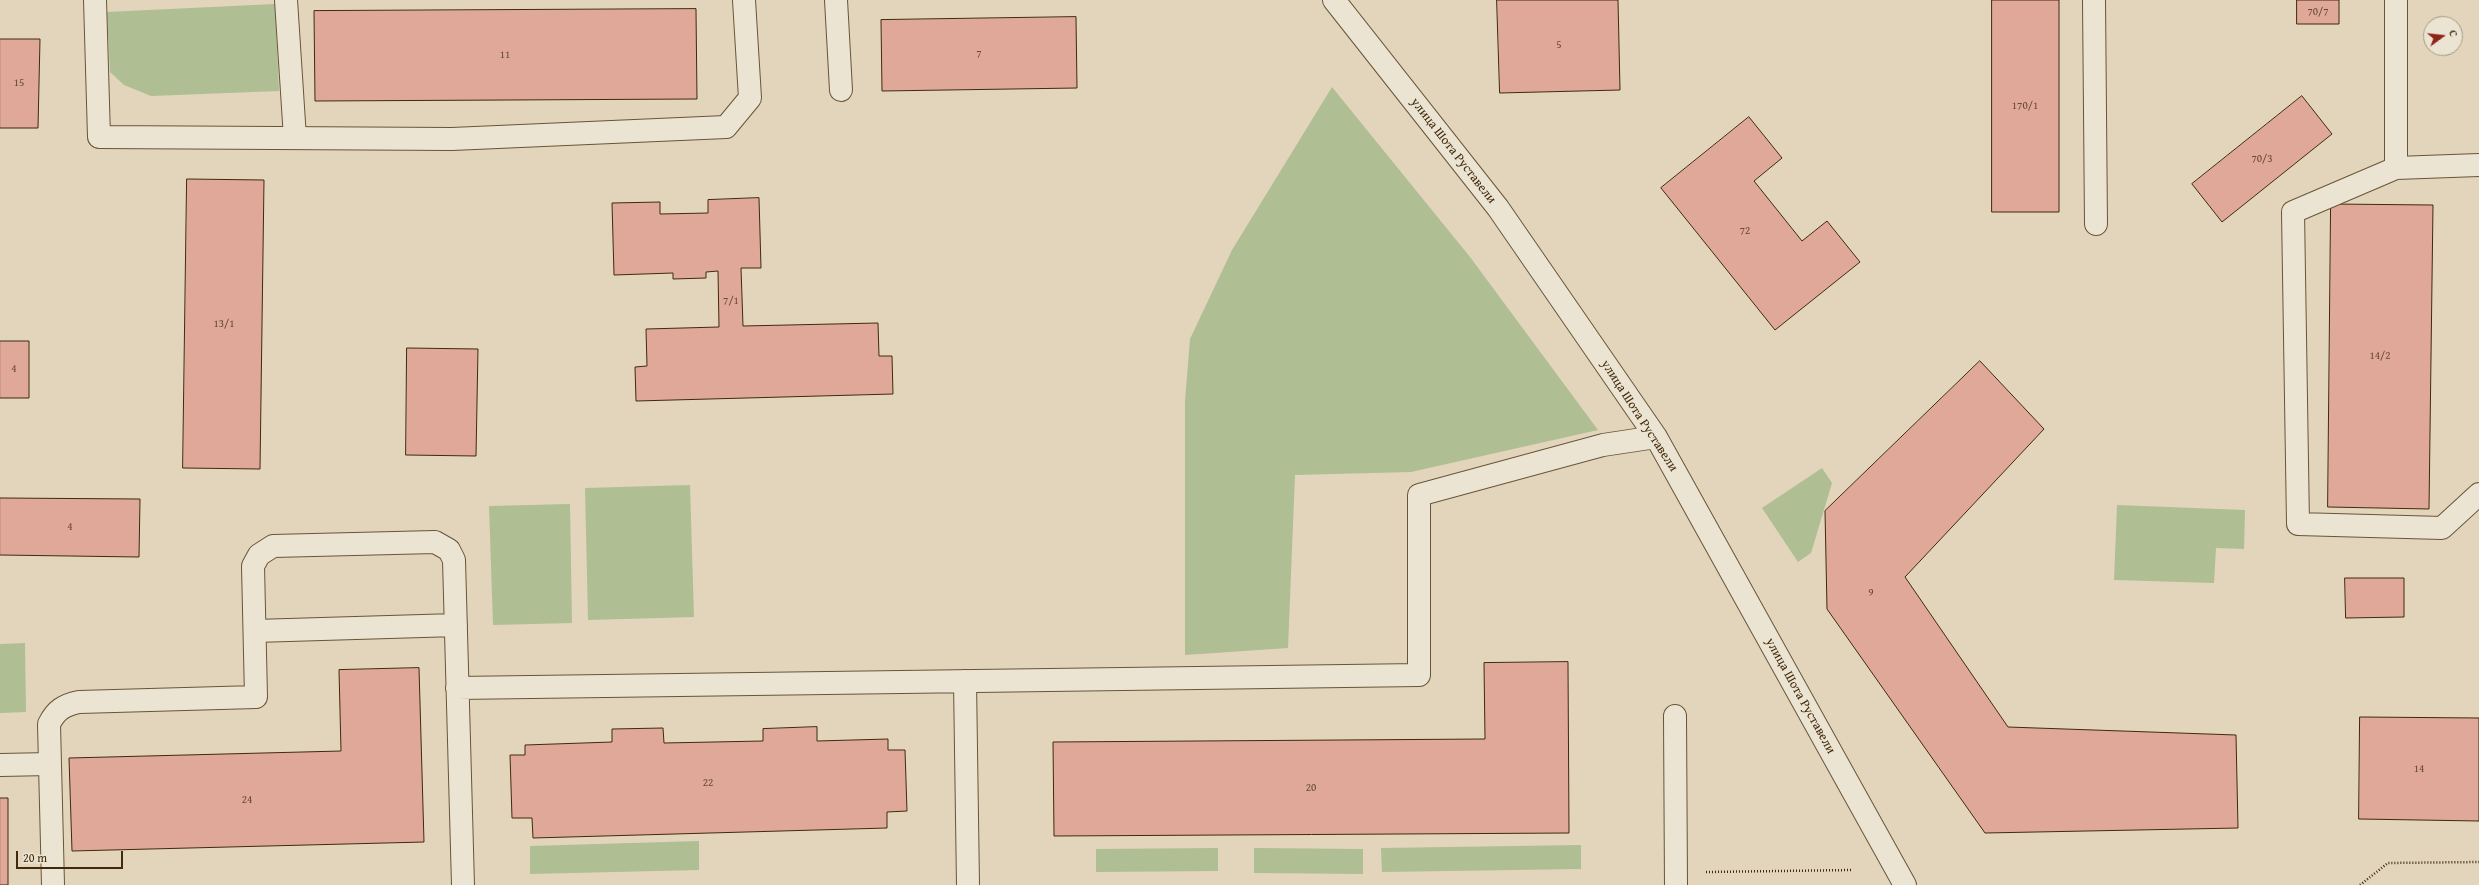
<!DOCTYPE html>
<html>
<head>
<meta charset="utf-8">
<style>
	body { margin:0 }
	#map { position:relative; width:2479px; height:885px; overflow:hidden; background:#e2d5bc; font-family:"Gentium Book Plus",serif }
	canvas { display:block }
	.north { position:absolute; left:2423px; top:16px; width:40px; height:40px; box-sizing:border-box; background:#ece4d3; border:1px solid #a79a83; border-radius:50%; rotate:75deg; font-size:11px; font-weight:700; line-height:16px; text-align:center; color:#402a0b }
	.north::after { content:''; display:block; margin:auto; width:14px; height:18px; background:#8f2418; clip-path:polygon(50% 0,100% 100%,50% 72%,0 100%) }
	.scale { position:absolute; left:16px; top:851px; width:107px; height:18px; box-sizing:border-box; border:2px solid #402a0b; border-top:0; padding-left:5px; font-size:12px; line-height:14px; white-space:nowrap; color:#402a0b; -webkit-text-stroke:3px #ece4d3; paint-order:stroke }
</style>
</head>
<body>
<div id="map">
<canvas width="2479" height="885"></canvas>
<div class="north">С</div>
<div class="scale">20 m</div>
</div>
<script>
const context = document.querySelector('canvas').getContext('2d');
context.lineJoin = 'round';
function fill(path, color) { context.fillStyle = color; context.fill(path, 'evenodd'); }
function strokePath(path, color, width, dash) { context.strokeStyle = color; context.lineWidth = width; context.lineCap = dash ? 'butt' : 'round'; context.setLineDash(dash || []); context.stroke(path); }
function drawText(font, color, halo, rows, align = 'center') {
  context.font = font + ' "Gentium Book Plus",serif'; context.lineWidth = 3.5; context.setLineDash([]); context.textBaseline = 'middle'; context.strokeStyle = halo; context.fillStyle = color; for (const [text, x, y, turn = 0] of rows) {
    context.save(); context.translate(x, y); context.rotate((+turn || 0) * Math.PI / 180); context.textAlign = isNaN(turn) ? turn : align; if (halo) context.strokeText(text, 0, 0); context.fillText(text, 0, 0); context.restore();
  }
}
fill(new Path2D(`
	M 275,4 L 279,91 L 151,96 L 124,85 L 110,72 L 107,12 Z
	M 1332,87 L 1470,257 L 1598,430 L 1411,472 L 1295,475 L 1288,648 L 1185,655 L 1185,401 L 1190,339 L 1232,250 Z
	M 1822,468 L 1832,483 L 1811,553 L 1798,562 L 1762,508 Z
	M 690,485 L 694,617 L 588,620 L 585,488 Z
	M 570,504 L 572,623 L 493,625 L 489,506 Z
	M 2117,505 L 2245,510 L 2244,549 L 2216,548 L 2214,583 L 2114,580 Z
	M 25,643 L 26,712 L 0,713 L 0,644 Z
	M 699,841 L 699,870 L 530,874 L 530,846 Z
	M 1581,845 L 1581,869 L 1382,872 L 1381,848 Z
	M 1218,848 L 1218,871 L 1096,872 L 1096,849 Z
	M 1254,848 L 1363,849 L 1363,874 L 1254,873 Z`), '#b0be93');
const building = new Path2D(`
	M 1497,0 L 1618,0 L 1620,90 L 1500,93 Z
	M 1992,0 L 2059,0 L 2059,212 L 1992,212 Z
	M 2297,0 L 2339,0 L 2339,24 L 2297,24 Z
	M 696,9 L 697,99 L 315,101 L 314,11 Z
	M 1076,17 L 1077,88 L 882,91 L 881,20 Z
	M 0,39 L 40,39 L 38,128 L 0,128 Z
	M 2302,96 L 2332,134 L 2222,222 L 2192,184 Z
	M 1749,117 L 1782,158 L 1754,181 L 1802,241 L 1827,221 L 1860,262 L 1775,330 L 1661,188 Z
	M 187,179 L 264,180 L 260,469 L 183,468 Z
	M 759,198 L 761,268 L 741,268 L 743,326 L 878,323 L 879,356 L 892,356 L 893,394 L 636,401 L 635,367 L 647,366 L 646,329 L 719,327 L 718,271 L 706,272 L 706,278 L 673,279 L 673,273 L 614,275 L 612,203 L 660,202 L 660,214 L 708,213 L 708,200 Z
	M 2331,204 L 2433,205 L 2429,509 L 2328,507 Z
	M 0,341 L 29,341 L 29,398 L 0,398 Z
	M 407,348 L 478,349 L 476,456 L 406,455 Z
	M 1980,361 L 2044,429 L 1905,577 L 2008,727 L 2236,735 L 2238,828 L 1985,833 L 1827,609 L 1825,511 Z
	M 0,498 L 140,499 L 139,557 L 0,555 Z
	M 2345,578 L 2404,578 L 2404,617 L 2346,618 Z
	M 1568,662 L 1569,833 L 1054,836 L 1053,742 L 1485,739 L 1484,663 Z
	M 419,668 L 424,842 L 72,851 L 69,758 L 341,751 L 339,670 Z
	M 2360,717 L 2479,718 L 2479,821 L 2359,819 Z
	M 817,727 L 817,741 L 888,739 L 888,750 L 905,750 L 907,811 L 887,812 L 887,828 L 533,838 L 532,818 L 512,818 L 510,755 L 525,755 L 525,745 L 612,742 L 612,729 L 663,728 L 664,743 L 763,741 L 763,729 Z
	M 0,798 L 8,798 L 8,885 L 0,885 Z`);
fill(building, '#dfa898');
strokePath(building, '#402a0b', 1);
const minor = new Path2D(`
	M 95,0 L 99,137 L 452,139 L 726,127 L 750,98 L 744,0
	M 286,0 L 295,138
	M 836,0 L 841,90
	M 1334,0 L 1498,208 L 1656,437 L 1905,885
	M 2094,0 L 2096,224
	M 2396,0 L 2396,168 L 2479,165
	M 2396,168 L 2293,212 L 2298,524 L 2442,528 L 2479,494
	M 255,631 L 456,625
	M 965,681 L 968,885
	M 457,688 L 1419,675 L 1419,495 L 1603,445 L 1656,437
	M 1675,716 L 1676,885
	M 0,765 L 50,764
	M 53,885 L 49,724 C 56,710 64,705 79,702 L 256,697 L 253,566 L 259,555 L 273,546 L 435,542 L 449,550 L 454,560 L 463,885`);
strokePath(minor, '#685537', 24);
strokePath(new Path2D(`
	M 1706,872 L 1853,870
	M 2360,885 L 2388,863 L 2479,862`), '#402a0b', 2.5, [1, 2]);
strokePath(minor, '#ece4d3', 22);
drawText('11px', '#684a2e', null, [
	["70/7",2318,12],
	["5",1559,45],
	["7",979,54],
	["11",505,55],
	["15",19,83],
	["170/1",2025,106],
	["70/3",2262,159],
	["72",1745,231],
	["7/1",731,301],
	["13/1",224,324],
	["14/2",2380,356],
	["4",14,369],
	["4",70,527],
	["9",1871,593],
	["14",2419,769],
	["22",708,783],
	["20",1311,788],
	["24",247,800]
]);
drawText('13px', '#402a0b', '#ece4d3', [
	["улица Шота Руставели",1453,151,52],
	["улица Шота Руставели",1639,416,57],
	["улица Шота Руставели",1800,696,61]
]);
</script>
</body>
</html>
